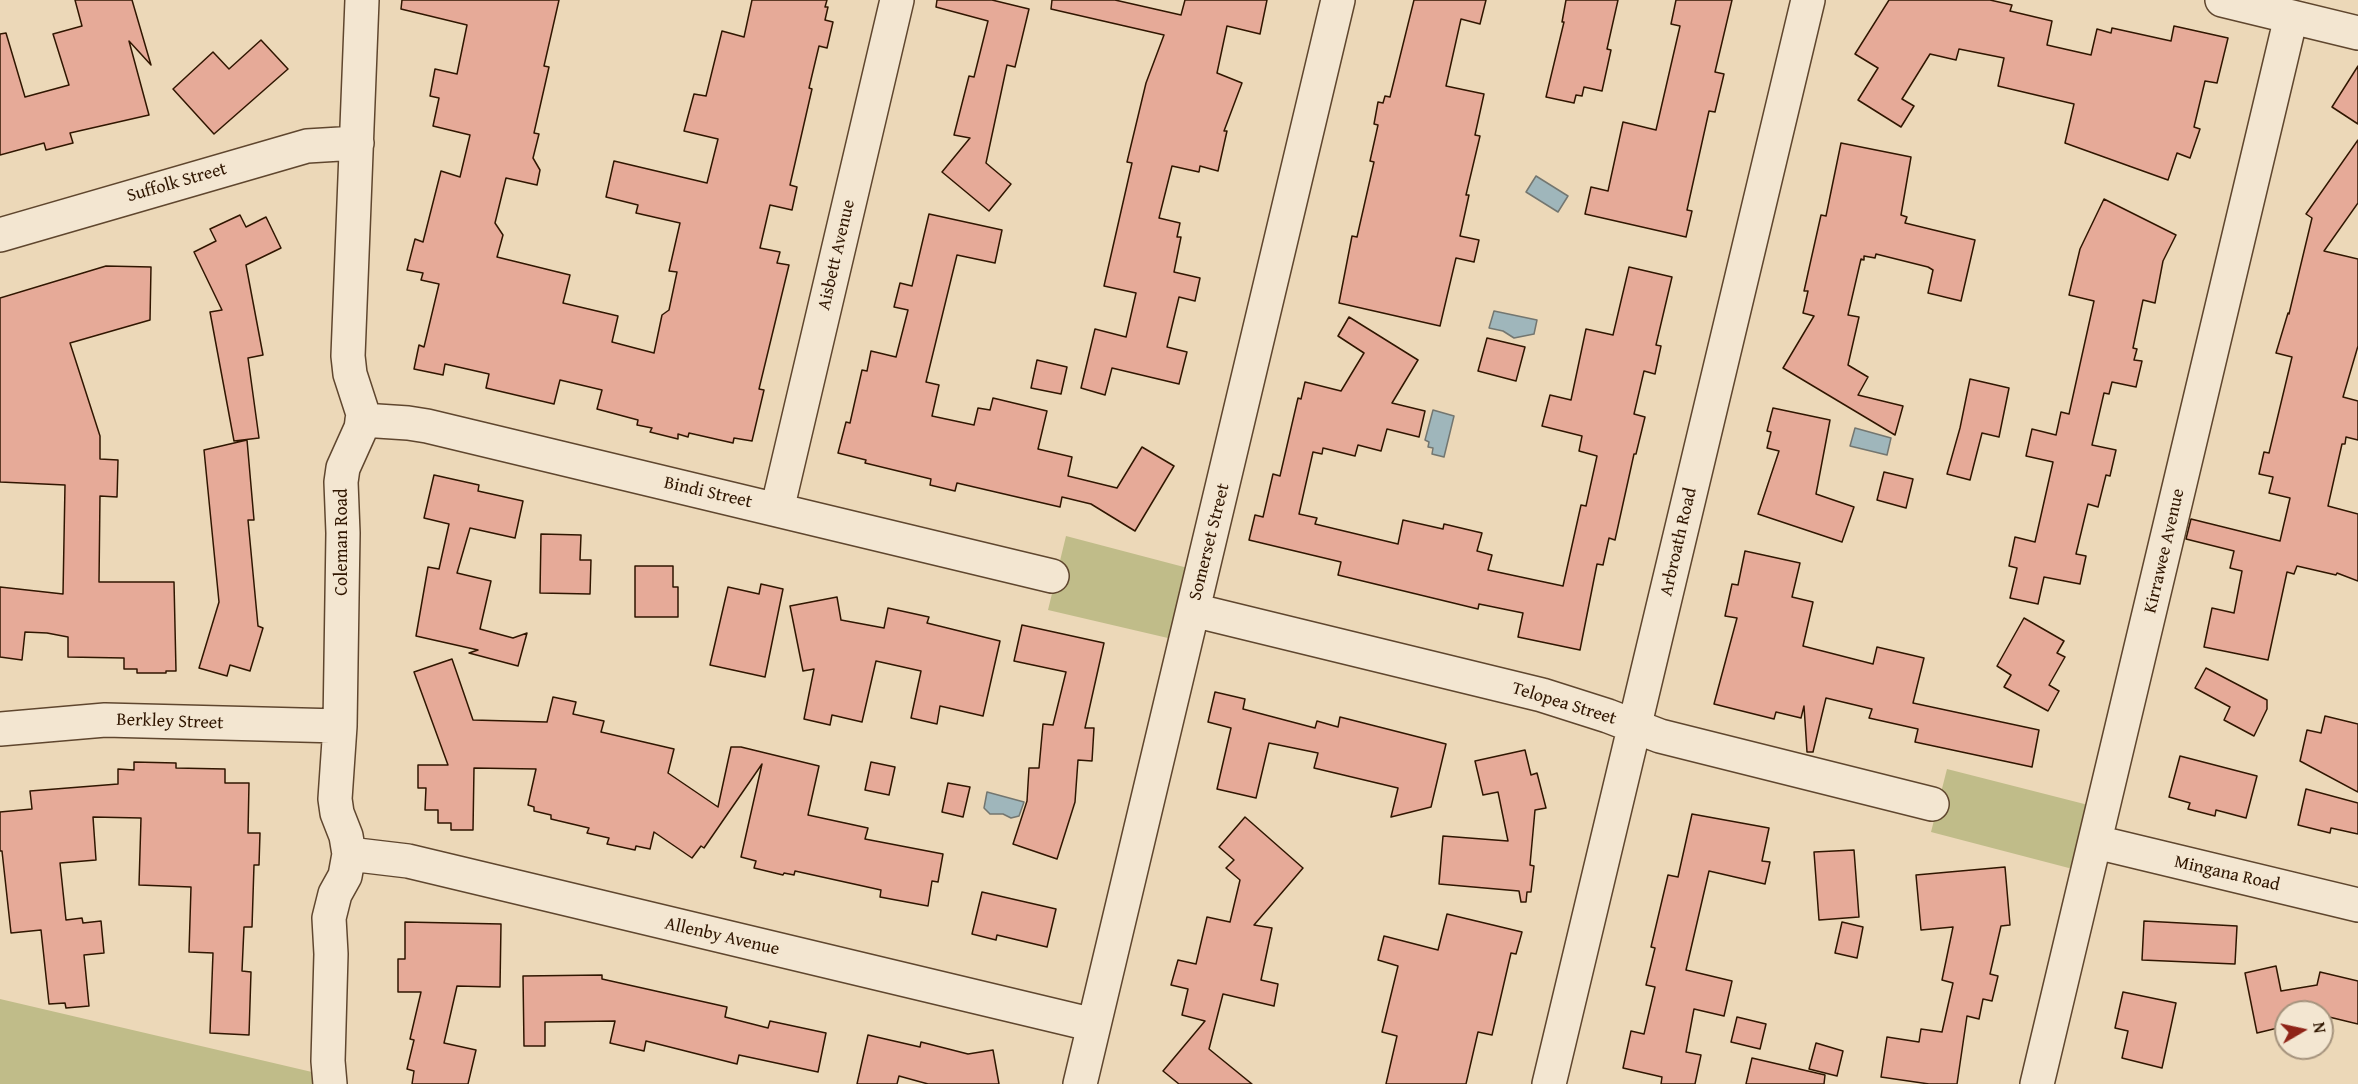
<!DOCTYPE html>
<html>
<head>
<meta charset="utf-8">
<style>
	body { margin:0 }
	#map { position:relative; width:2358px; height:1084px; overflow:hidden; background:#ecd8b8; font-family:"Gentium Book Plus",serif }
	canvas { display:block }
	.north { position:absolute; left:2274px; top:1000px; width:60px; height:60px; box-sizing:border-box; background:#f3e6d1; border:2px solid #a5937d; border-radius:50%; rotate:81deg; font-size:16px; font-weight:700; line-height:24px; text-align:center; color:#301600 }
	.north::after { content:''; display:block; margin:auto; width:21px; height:27px; background:#8f2418; clip-path:polygon(50% 0,100% 100%,50% 72%,0 100%) }
</style>
</head>
<body>
<div id="map">
<canvas width="2358" height="1084"></canvas>
<div class="north">N</div>
</div>
<script>
const context = document.querySelector('canvas').getContext('2d');
context.lineJoin = 'round';
function fill(path, color) { context.fillStyle = color; context.fill(path, 'evenodd'); }
function strokePath(path, color, width, dash) { context.strokeStyle = color; context.lineWidth = width; context.lineCap = dash ? 'butt' : 'round'; context.setLineDash(dash || []); context.stroke(path); }
function drawText(font, color, halo, rows, align = 'center') {
  context.font = font + ' "Gentium Book Plus",serif'; context.lineWidth = 4.5; context.setLineDash([]); context.textBaseline = 'middle'; context.strokeStyle = halo; context.fillStyle = color; for (const [text, x, y, turn = 0] of rows) {
    context.save(); context.translate(x, y); context.rotate((+turn || 0) * Math.PI / 180); context.textAlign = isNaN(turn) ? turn : align; if (halo) context.strokeText(text, 0, 0); context.fillText(text, 0, 0); context.restore();
  }
}
fill(new Path2D(`
	M 1066,536 L 1203,572 L 1185,642 L 1048,610 Z
	M 1947,769 L 2104,809 L 2088,873 L 1931,832 Z
	M 0,999 L 312,1072 L 329,1076 L 330,1084 L 0,1084 Z`), '#c0bc89');
const water = new Path2D(`
	M 1536,176 L 1568,196 L 1558,212 L 1526,192 Z
	M 1494,311 L 1537,320 L 1534,334 L 1514,338 L 1503,331 L 1489,328 Z
	M 1433,410 L 1454,416 L 1444,457 L 1432,454 L 1433,448 L 1428,447 L 1429,442 L 1425,440 Z
	M 1855,428 L 1891,438 L 1887,455 L 1850,446 Z
	M 987,792 L 1024,802 L 1019,816 L 1011,818 L 1003,814 L 990,814 L 984,808 Z`);
fill(water, '#9fb6bb');
strokePath(water, '#737670', 1.5);
const building = new Path2D(`
	M 75,0 L 132,0 L 151,65 L 129,41 L 149,115 L 70,133 L 73,143 L 46,150 L 44,143 L 0,155 L 0,34 L 6,33 L 25,97 L 69,85 L 53,34 L 82,26 Z
	M 402,0 L 559,0 L 544,66 L 549,67 L 534,133 L 539,134 L 533,158 L 540,170 L 537,185 L 506,178 L 495,223 L 503,235 L 497,257 L 570,275 L 563,303 L 618,316 L 612,342 L 654,353 L 662,315 L 669,310 L 677,272 L 669,271 L 680,223 L 636,213 L 638,205 L 606,197 L 614,161 L 707,183 L 718,139 L 684,131 L 694,94 L 706,96 L 722,31 L 744,37 L 752,0 L 827,0 L 825,7 L 828,7 L 825,20 L 833,22 L 827,48 L 819,46 L 809,88 L 812,89 L 790,185 L 797,187 L 792,210 L 770,205 L 760,248 L 780,252 L 777,263 L 789,265 L 759,389 L 764,390 L 752,441 L 734,438 L 733,443 L 689,433 L 688,437 L 678,434 L 678,439 L 650,432 L 652,428 L 637,425 L 638,420 L 597,409 L 602,390 L 560,380 L 554,404 L 486,388 L 489,374 L 445,364 L 443,375 L 414,369 L 419,345 L 424,347 L 439,284 L 421,280 L 423,273 L 407,270 L 415,239 L 423,242 L 441,171 L 460,177 L 470,135 L 433,126 L 439,98 L 430,96 L 435,69 L 457,74 L 467,25 L 401,9 Z
	M 937,0 L 992,0 L 1029,9 L 1015,67 L 1007,65 L 986,163 L 1011,184 L 989,211 L 942,172 L 970,138 L 954,135 L 969,76 L 974,77 L 988,21 L 936,7 Z
	M 1052,0 L 1115,0 L 1181,15 L 1185,0 L 1267,0 L 1260,34 L 1227,26 L 1217,73 L 1242,83 L 1224,131 L 1227,131 L 1218,171 L 1200,166 L 1199,172 L 1172,166 L 1159,218 L 1180,223 L 1177,237 L 1181,237 L 1174,272 L 1200,278 L 1195,301 L 1179,297 L 1167,347 L 1187,352 L 1179,384 L 1112,368 L 1105,395 L 1081,388 L 1095,329 L 1126,337 L 1136,293 L 1104,286 L 1132,163 L 1127,162 L 1146,83 L 1164,35 L 1051,9 Z
	M 1414,0 L 1486,0 L 1480,24 L 1461,19 L 1446,86 L 1484,94 L 1475,135 L 1480,136 L 1466,195 L 1469,195 L 1460,236 L 1479,240 L 1474,262 L 1456,258 L 1440,326 L 1339,303 L 1352,236 L 1357,237 L 1374,162 L 1370,161 L 1378,125 L 1374,124 L 1378,102 L 1383,103 L 1385,96 L 1390,97 Z
	M 1566,0 L 1618,0 L 1607,49 L 1611,50 L 1602,91 L 1584,87 L 1582,96 L 1576,95 L 1574,103 L 1546,97 L 1564,22 L 1562,22 Z
	M 1676,0 L 1732,0 L 1715,72 L 1724,74 L 1715,112 L 1709,111 L 1687,210 L 1692,211 L 1686,237 L 1585,214 L 1591,187 L 1608,191 L 1623,122 L 1656,130 L 1680,26 L 1671,24 Z
	M 1889,0 L 1990,0 L 2012,5 L 2010,11 L 2052,21 L 2047,45 L 2091,55 L 2097,29 L 2111,33 L 2112,28 L 2171,41 L 2174,26 L 2228,38 L 2217,83 L 2205,81 L 2194,127 L 2200,129 L 2190,158 L 2177,153 L 2168,180 L 2065,143 L 2074,104 L 1998,86 L 2004,58 L 1959,49 L 1956,60 L 1930,54 L 1902,99 L 1914,106 L 1901,127 L 1858,100 L 1878,68 L 1855,54 Z
	M 261,40 L 288,69 L 214,134 L 173,89 L 213,52 L 229,69 Z
	M 2358,66 L 2358,124 L 2332,107 Z
	M 2358,140 L 2358,203 L 2324,251 L 2358,259 L 2358,346 L 2343,397 L 2358,401 L 2358,440 L 2346,437 L 2345,444 L 2342,444 L 2328,506 L 2358,514 L 2358,581 L 2337,573 L 2336,575 L 2297,566 L 2294,574 L 2287,572 L 2268,660 L 2204,647 L 2212,608 L 2234,613 L 2242,571 L 2230,568 L 2234,551 L 2186,539 L 2191,519 L 2280,541 L 2290,498 L 2269,493 L 2273,477 L 2259,474 L 2264,452 L 2269,453 L 2292,357 L 2276,353 L 2288,313 L 2289,314 L 2312,218 L 2306,214 Z
	M 1841,143 L 1911,157 L 1901,215 L 1907,217 L 1905,223 L 1975,240 L 1961,301 L 1928,293 L 1933,270 L 1928,267 L 1876,254 L 1875,258 L 1864,256 L 1864,260 L 1861,259 L 1848,315 L 1859,317 L 1848,365 L 1868,377 L 1858,395 L 1903,406 L 1895,435 L 1783,368 L 1814,316 L 1803,313 L 1808,291 L 1804,291 L 1821,215 L 1826,216 Z
	M 2104,199 L 2176,235 L 2163,261 L 2155,303 L 2143,300 L 2133,348 L 2137,349 L 2134,360 L 2142,361 L 2136,387 L 2112,382 L 2109,394 L 2104,393 L 2092,445 L 2116,450 L 2110,476 L 2106,475 L 2098,507 L 2088,504 L 2076,554 L 2086,556 L 2080,584 L 2044,577 L 2038,604 L 2010,598 L 2017,568 L 2009,566 L 2015,537 L 2035,542 L 2053,462 L 2026,456 L 2032,429 L 2056,435 L 2061,412 L 2069,414 L 2094,301 L 2069,295 L 2080,249 Z
	M 929,214 L 1002,230 L 995,263 L 957,255 L 926,382 L 939,385 L 932,416 L 974,425 L 978,408 L 990,410 L 993,398 L 1047,411 L 1038,449 L 1072,457 L 1068,476 L 1117,488 L 1142,447 L 1174,466 L 1135,531 L 1091,504 L 1062,497 L 1060,507 L 957,483 L 955,491 L 930,485 L 931,479 L 865,463 L 866,460 L 838,453 L 846,422 L 850,423 L 862,370 L 867,371 L 871,351 L 896,357 L 908,310 L 894,307 L 900,283 L 912,286 Z
	M 240,215 L 246,227 L 266,217 L 281,248 L 246,265 L 263,355 L 248,358 L 259,438 L 234,441 L 210,312 L 222,310 L 194,252 L 216,241 L 210,229 Z
	M 106,266 L 151,267 L 150,320 L 70,343 L 100,436 L 100,459 L 118,460 L 117,497 L 100,496 L 99,582 L 174,582 L 176,671 L 166,671 L 166,673 L 137,673 L 137,669 L 124,669 L 124,658 L 68,657 L 68,637 L 47,633 L 25,632 L 22,660 L 0,657 L 0,587 L 63,594 L 65,485 L 0,482 L 0,298 Z
	M 1629,267 L 1672,277 L 1656,345 L 1661,346 L 1655,374 L 1644,371 L 1634,414 L 1645,417 L 1636,454 L 1634,454 L 1615,540 L 1609,538 L 1603,565 L 1597,564 L 1580,650 L 1518,637 L 1523,613 L 1479,604 L 1478,609 L 1338,575 L 1341,562 L 1249,540 L 1255,515 L 1263,517 L 1273,474 L 1280,476 L 1298,398 L 1301,399 L 1305,382 L 1341,391 L 1364,353 L 1338,336 L 1349,317 L 1418,360 L 1392,403 L 1425,411 L 1419,437 L 1387,429 L 1381,451 L 1358,445 L 1355,456 L 1323,448 L 1322,454 L 1313,452 L 1299,514 L 1317,518 L 1315,524 L 1398,544 L 1403,520 L 1443,529 L 1444,524 L 1482,533 L 1477,551 L 1492,555 L 1488,570 L 1563,586 L 1581,505 L 1586,506 L 1597,456 L 1579,451 L 1582,436 L 1542,426 L 1550,395 L 1571,400 L 1586,329 L 1613,335 Z
	M 1487,338 L 1525,347 L 1516,381 L 1478,371 Z
	M 1037,360 L 1067,367 L 1061,394 L 1031,388 Z
	M 1970,379 L 2009,388 L 1999,437 L 1982,433 L 1970,480 L 1947,474 L 1960,428 Z
	M 1773,408 L 1830,420 L 1816,494 L 1854,507 L 1842,542 L 1758,514 L 1779,451 L 1767,448 L 1771,432 L 1767,431 Z
	M 247,440 L 254,520 L 248,520 L 258,626 L 263,628 L 250,671 L 230,665 L 227,676 L 199,668 L 219,602 L 204,450 Z
	M 1884,472 L 1913,479 L 1906,508 L 1877,500 Z
	M 434,475 L 479,485 L 478,491 L 523,501 L 515,538 L 470,528 L 457,573 L 491,581 L 480,629 L 513,638 L 527,633 L 518,666 L 469,653 L 478,650 L 416,636 L 428,567 L 439,569 L 449,524 L 424,518 Z
	M 541,534 L 581,535 L 580,560 L 591,560 L 590,594 L 540,593 Z
	M 1745,551 L 1800,563 L 1792,597 L 1813,602 L 1803,646 L 1873,664 L 1877,647 L 1924,658 L 1913,703 L 2039,730 L 2032,767 L 1915,742 L 1918,729 L 1869,718 L 1872,709 L 1826,698 L 1813,752 L 1807,752 L 1804,706 L 1801,718 L 1776,712 L 1774,719 L 1714,704 L 1737,618 L 1725,616 L 1732,584 L 1738,585 Z
	M 635,566 L 673,566 L 673,587 L 678,587 L 678,617 L 635,617 Z
	M 761,584 L 783,589 L 765,677 L 710,665 L 728,587 L 759,594 Z
	M 837,597 L 841,620 L 884,628 L 888,608 L 929,617 L 927,623 L 1000,641 L 983,716 L 940,706 L 937,724 L 911,718 L 921,671 L 876,661 L 862,722 L 832,715 L 830,725 L 804,719 L 814,669 L 803,671 L 790,606 Z
	M 2024,618 L 2064,641 L 2057,653 L 2065,657 L 2049,685 L 2059,691 L 2048,711 L 2004,687 L 2011,675 L 1997,666 Z
	M 1022,625 L 1104,643 L 1085,728 L 1094,728 L 1092,761 L 1078,760 L 1075,802 L 1057,859 L 1013,844 L 1027,801 L 1029,768 L 1039,768 L 1043,724 L 1053,725 L 1066,672 L 1014,661 Z
	M 452,659 L 473,720 L 547,722 L 553,697 L 576,702 L 573,714 L 604,721 L 601,732 L 674,749 L 668,773 L 718,807 L 731,747 L 741,747 L 819,766 L 808,815 L 868,828 L 865,839 L 943,854 L 938,882 L 932,881 L 928,906 L 880,897 L 881,890 L 795,871 L 794,875 L 784,873 L 783,875 L 754,868 L 756,861 L 741,857 L 762,764 L 704,848 L 701,846 L 692,858 L 654,832 L 650,849 L 636,846 L 635,850 L 607,844 L 609,838 L 587,833 L 589,828 L 551,819 L 551,815 L 534,811 L 534,807 L 528,805 L 536,769 L 474,768 L 473,830 L 451,830 L 451,823 L 438,823 L 438,810 L 425,810 L 426,788 L 418,788 L 418,765 L 448,765 L 414,672 Z
	M 2206,668 L 2267,700 L 2267,709 L 2254,736 L 2224,720 L 2230,707 L 2195,688 Z
	M 1215,692 L 1245,699 L 1243,709 L 1315,728 L 1317,721 L 1338,727 L 1340,717 L 1446,744 L 1431,807 L 1391,817 L 1398,788 L 1314,768 L 1318,753 L 1269,743 L 1256,798 L 1217,789 L 1231,728 L 1208,722 Z
	M 2325,716 L 2358,724 L 2358,792 L 2300,761 L 2307,730 L 2321,733 Z
	M 1525,750 L 1531,775 L 1537,773 L 1546,808 L 1535,810 L 1530,865 L 1534,866 L 1531,892 L 1527,892 L 1526,902 L 1521,902 L 1519,891 L 1439,884 L 1443,836 L 1508,841 L 1498,792 L 1483,795 L 1475,761 Z
	M 2180,756 L 2257,776 L 2246,818 L 2216,810 L 2215,816 L 2188,809 L 2190,803 L 2169,797 Z
	M 134,762 L 176,763 L 176,768 L 225,769 L 225,783 L 249,783 L 248,833 L 260,833 L 259,865 L 254,865 L 252,927 L 244,927 L 242,971 L 251,972 L 249,1035 L 210,1033 L 213,953 L 189,952 L 191,887 L 139,885 L 141,818 L 93,817 L 96,860 L 60,863 L 66,920 L 82,918 L 83,923 L 101,921 L 104,953 L 84,955 L 89,1006 L 66,1008 L 65,1003 L 49,1004 L 41,930 L 11,933 L 2,851 L 0,851 L 0,812 L 32,809 L 30,791 L 118,784 L 118,769 L 134,770 Z
	M 871,762 L 895,767 L 889,795 L 865,790 Z
	M 948,783 L 970,787 L 963,817 L 942,812 Z
	M 2306,789 L 2358,803 L 2358,834 L 2331,828 L 2330,833 L 2298,825 Z
	M 1692,814 L 1769,828 L 1762,861 L 1770,862 L 1765,884 L 1709,871 L 1686,970 L 1732,981 L 1724,1016 L 1694,1009 L 1686,1052 L 1701,1055 L 1695,1084 L 1661,1084 L 1662,1077 L 1623,1068 L 1631,1031 L 1644,1034 L 1655,987 L 1646,985 L 1655,948 L 1651,947 L 1668,875 L 1678,877 Z
	M 1245,817 L 1303,868 L 1254,925 L 1272,928 L 1261,980 L 1278,984 L 1274,1006 L 1223,994 L 1209,1049 L 1252,1084 L 1179,1084 L 1163,1071 L 1205,1021 L 1182,1015 L 1188,989 L 1171,985 L 1178,960 L 1196,964 L 1207,917 L 1230,922 L 1240,880 L 1226,868 L 1234,860 L 1219,847 Z
	M 1854,850 L 1859,917 L 1819,920 L 1814,852 Z
	M 2005,867 L 2010,925 L 2001,926 L 1990,974 L 1998,976 L 1992,1001 L 1983,999 L 1979,1019 L 1967,1016 L 1957,1084 L 1929,1084 L 1881,1077 L 1887,1037 L 1919,1042 L 1921,1029 L 1942,1032 L 1953,983 L 1942,980 L 1953,927 L 1921,930 L 1916,875 Z
	M 982,892 L 1056,909 L 1047,947 L 997,935 L 996,940 L 972,934 Z
	M 1447,914 L 1522,932 L 1516,954 L 1511,953 L 1492,1035 L 1478,1032 L 1466,1084 L 1386,1084 L 1397,1036 L 1382,1032 L 1398,966 L 1378,960 L 1384,936 L 1438,950 Z
	M 2144,921 L 2237,926 L 2235,964 L 2142,960 Z
	M 405,922 L 501,924 L 500,987 L 457,986 L 444,1043 L 476,1050 L 468,1084 L 412,1084 L 414,1071 L 407,1069 L 414,1040 L 410,1039 L 421,992 L 398,992 L 398,959 L 405,959 Z
	M 1842,922 L 1863,927 L 1857,958 L 1835,953 Z
	M 2276,966 L 2281,991 L 2317,985 L 2320,972 L 2358,981 L 2358,1024 L 2329,1017 L 2322,1019 L 2322,1012 L 2286,1012 L 2286,1026 L 2257,1033 L 2245,973 Z
	M 602,975 L 602,979 L 727,1007 L 725,1017 L 768,1028 L 770,1021 L 826,1033 L 818,1072 L 739,1055 L 737,1064 L 646,1041 L 644,1051 L 610,1043 L 615,1021 L 545,1022 L 545,1046 L 524,1046 L 523,976 Z
	M 2123,992 L 2176,1003 L 2162,1068 L 2122,1058 L 2128,1031 L 2115,1028 Z
	M 1737,1017 L 1766,1024 L 1760,1049 L 1731,1042 Z
	M 868,1035 L 920,1047 L 921,1042 L 968,1054 L 993,1050 L 999,1084 L 928,1084 L 899,1076 L 897,1084 L 857,1084 Z
	M 1816,1043 L 1843,1051 L 1837,1076 L 1809,1069 Z
	M 1752,1058 L 1825,1075 L 1824,1084 L 1746,1084 Z`);
fill(building, '#e6aa98');
strokePath(building, '#301600', 1.5);
const minor = new Path2D(`
	M 2222,0 L 2358,33
	M 0,235 L 307,146 L 357,143
	M 362,420 L 408,423 L 427,426 L 1052,576
	M 777,510 L 897,0
	M 1193,610 L 1542,695 L 1608,716 L 1660,736 L 1932,804
	M 0,729 L 105,720 L 340,726
	M 2096,842 L 2358,905
	M 349,854 L 408,861 L 1094,1025
	M 330,1084 L 328,1061 L 331,954 L 329,918 L 335,894 L 345,876 L 349,854 L 346,836 L 337,813 L 335,799 L 340,726 L 343,533 L 341,482 L 343,468 L 361,428 L 363,414 L 350,374 L 348,356 L 362,0
	M 1080,1084 L 1338,0
	M 1549,1084 L 1808,0
	M 2037,1084 L 2291,17`);
strokePath(minor, '#5f462e', 36);
strokePath(minor, '#f3e6d1', 33);
drawText('18px', '#301600', '#f3e6d1', [
	["Suffolk Street",177,183,-16],
	["Aisbett Avenue",837,255,-77],
	["Bindi Street",708,493,13],
	["Coleman Road",342,542,-90],
	["Somerset Street",1210,542,-76],
	["Arbroath Road",1679,542,-77],
	["Kirrawee Avenue",2165,551,-77],
	["Telopea Street",1564,704,17],
	["Berkley Street",170,722,2],
	["Mingana Road",2227,874,13],
	["Allenby Avenue",722,937,13]
]);
</script>
</body>
</html>
